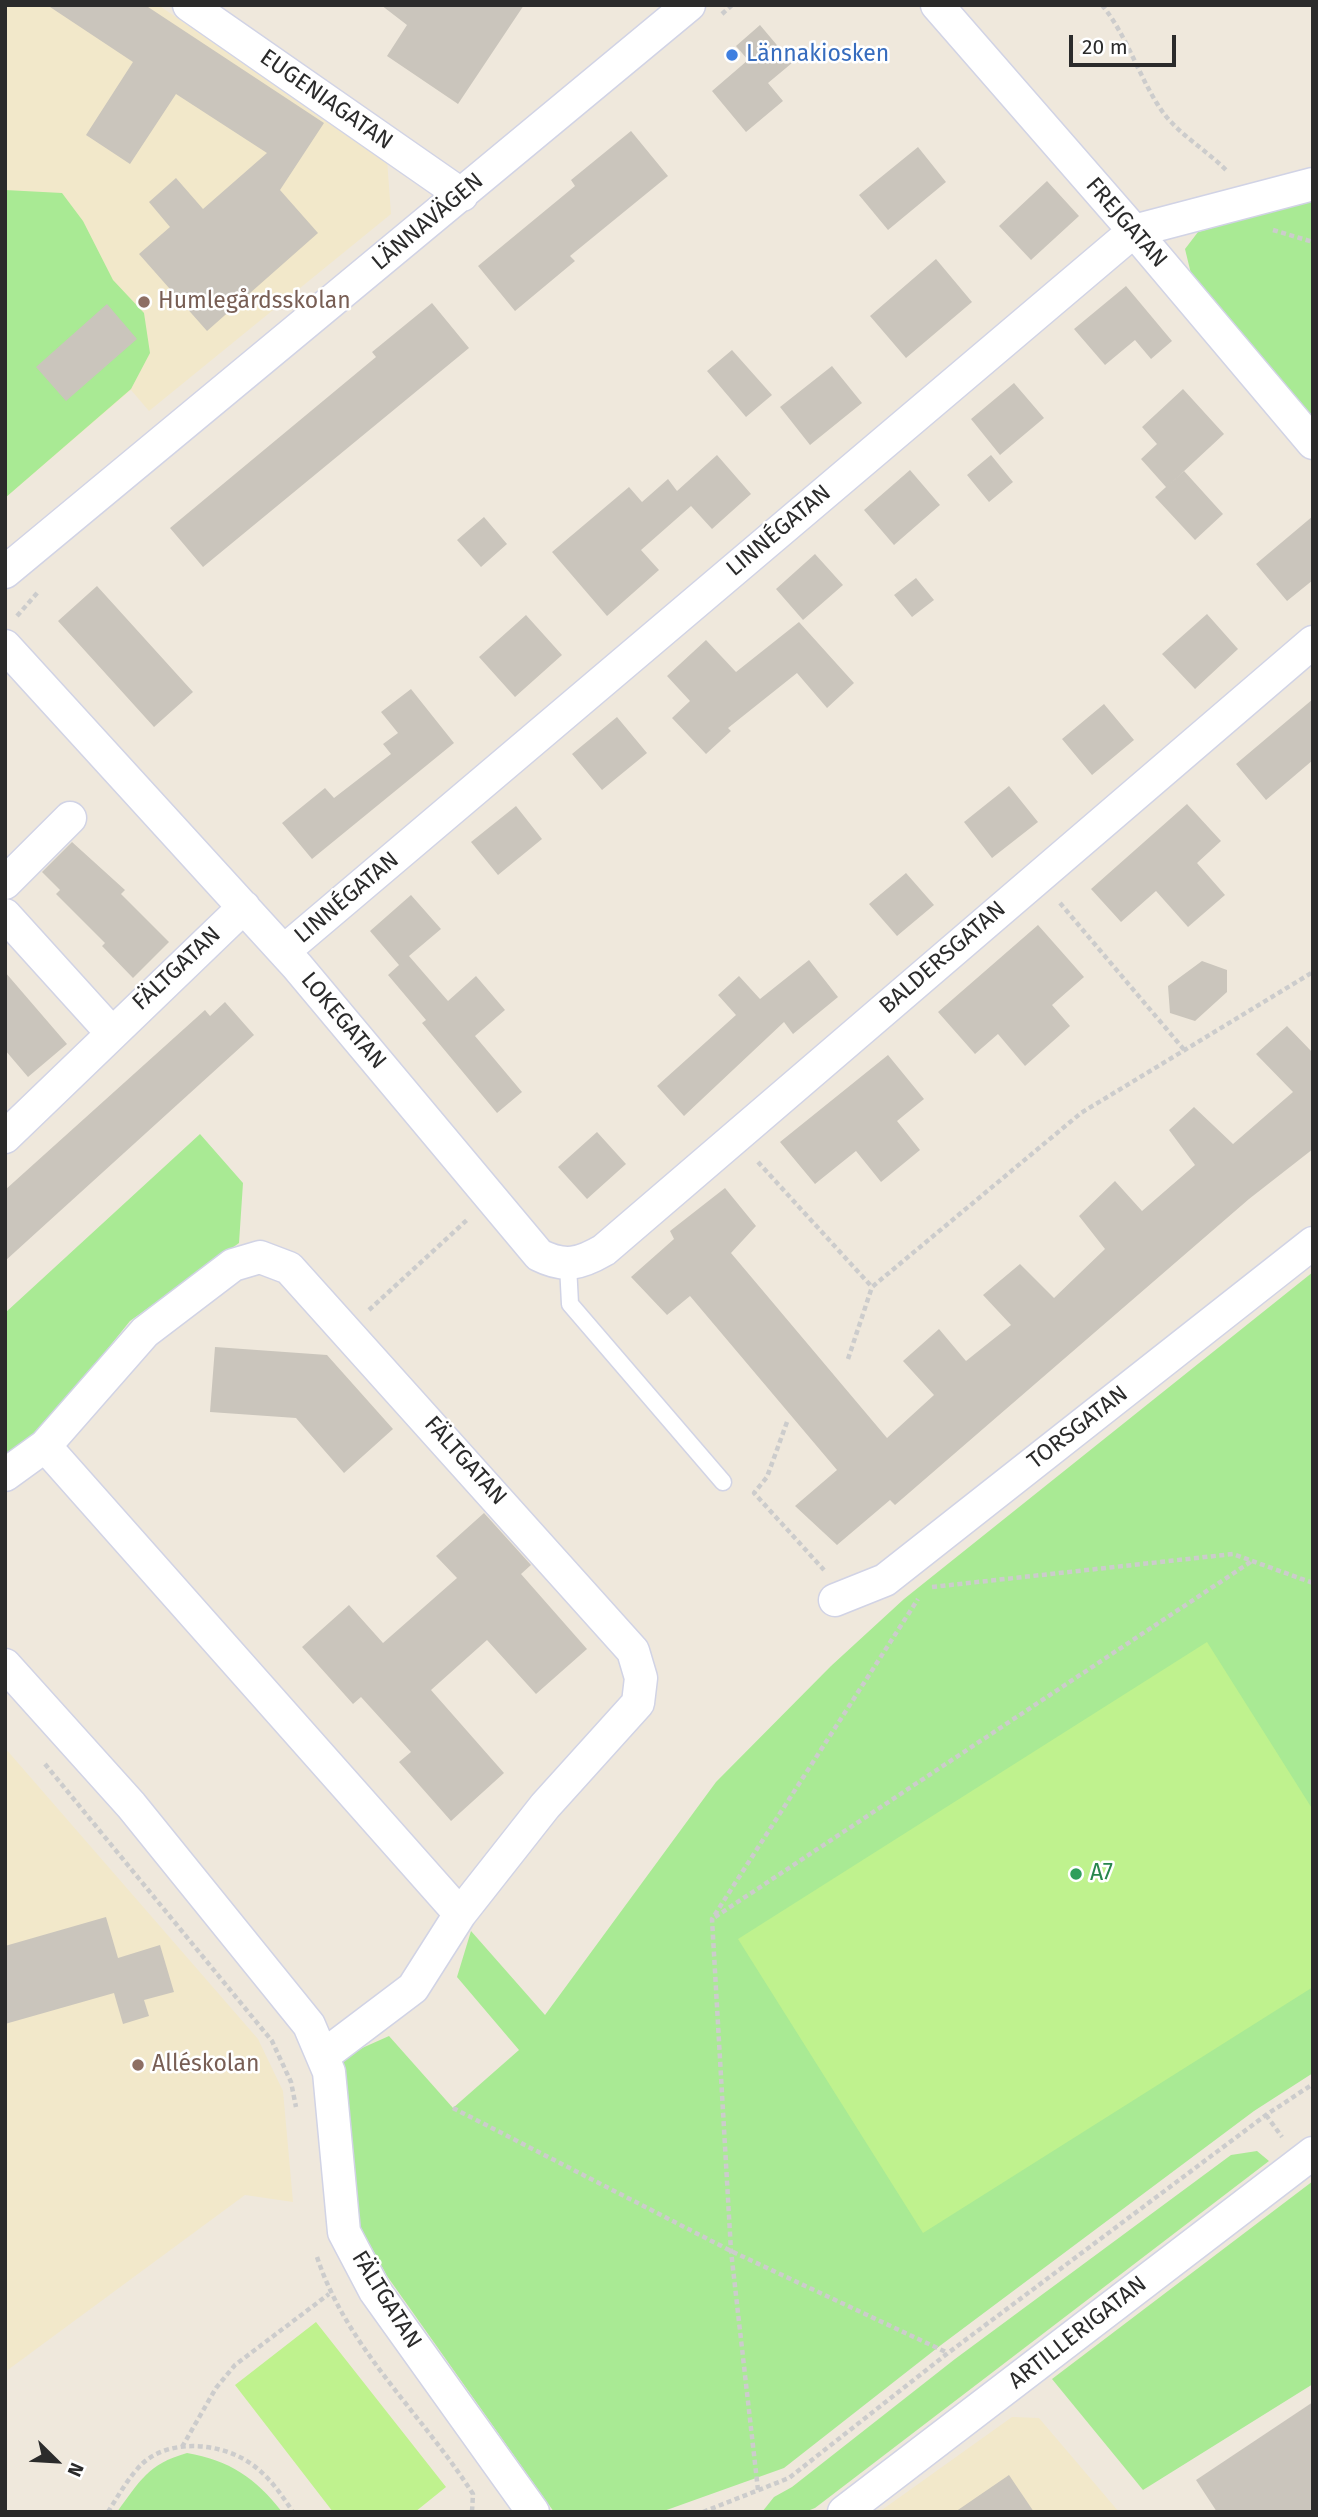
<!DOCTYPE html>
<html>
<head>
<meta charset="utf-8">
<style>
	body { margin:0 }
	#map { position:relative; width:1318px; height:2517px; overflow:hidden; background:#efe8dc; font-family:"Fira Sans",sans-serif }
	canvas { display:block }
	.frame { position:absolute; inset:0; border:7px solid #2b2b2b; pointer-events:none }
	.north { position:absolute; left:21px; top:2426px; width:70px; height:70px; -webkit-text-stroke:5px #fff; paint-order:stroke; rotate:114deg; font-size:19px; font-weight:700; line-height:28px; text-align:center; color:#2b2b2b }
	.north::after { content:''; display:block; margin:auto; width:24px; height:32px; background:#2b2b2b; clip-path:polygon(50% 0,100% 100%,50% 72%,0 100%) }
	.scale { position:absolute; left:1069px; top:35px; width:107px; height:32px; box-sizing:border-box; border:4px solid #2b2b2b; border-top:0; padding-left:9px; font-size:21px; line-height:24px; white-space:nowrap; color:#2b2b2b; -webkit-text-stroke:5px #fff; paint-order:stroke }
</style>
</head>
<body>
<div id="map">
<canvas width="1318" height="2517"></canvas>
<div class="frame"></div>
<div class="north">N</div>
<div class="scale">20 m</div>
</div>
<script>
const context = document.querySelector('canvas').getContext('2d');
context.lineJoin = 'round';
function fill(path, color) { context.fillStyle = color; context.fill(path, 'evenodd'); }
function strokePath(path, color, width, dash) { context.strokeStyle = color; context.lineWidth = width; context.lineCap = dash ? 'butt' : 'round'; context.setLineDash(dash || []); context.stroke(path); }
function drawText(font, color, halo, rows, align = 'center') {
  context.font = font + ' "Fira Sans",sans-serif'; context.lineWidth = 5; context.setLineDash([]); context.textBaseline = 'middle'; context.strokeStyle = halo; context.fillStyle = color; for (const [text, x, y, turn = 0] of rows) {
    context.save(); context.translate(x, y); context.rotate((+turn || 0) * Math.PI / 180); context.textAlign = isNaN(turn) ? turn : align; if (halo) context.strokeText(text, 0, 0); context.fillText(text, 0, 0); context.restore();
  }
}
fill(new Path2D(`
	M 5,5 L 158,5 L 387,159 L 391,214 L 149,411 L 131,390 L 5,498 Z
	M 5,1748 L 258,2039 L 283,2091 L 293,2202 L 245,2195 L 5,2372 Z
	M 1012,2417 L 1039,2418 L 1119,2512 L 879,2512 Z`), '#f2e8ca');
fill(new Path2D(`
	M 5,190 L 62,193 L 83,221 L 113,280 L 144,313 L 150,353 L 131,389 L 5,498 Z
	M 1313,200 L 1313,424 L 1193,282 L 1185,249 L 1198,232 Z
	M 200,1134 L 243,1183 L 239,1243 L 130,1321 L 35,1439 L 5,1461 L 5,1313 Z
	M 1313,1272 L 1313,2073 L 1254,2111 L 941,2345 L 784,2468 L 661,2512 L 554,2512 L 387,2276 L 355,2217 L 342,2057 L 389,2036 L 453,2108 L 519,2050 L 457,1977 L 471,1931 L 545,2015 L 716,1782 L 831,1666 L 904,1599 Z
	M 1257,2151 L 1269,2161 L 815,2508 L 805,2512 L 762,2512 L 774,2497 L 792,2487 L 955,2359 L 1231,2155 Z
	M 1313,2181 L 1313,2384 L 1143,2490 L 1052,2379 Z
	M 187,2453 C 229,2460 256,2478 282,2512 L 117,2512 C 140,2481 148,2464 187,2453 Z`), '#a9ea94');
fill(new Path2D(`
	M 1207,1642 L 1313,1810 L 1313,1987 L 923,2233 L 738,1939 Z
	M 316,2322 L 446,2487 L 415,2512 L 333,2512 L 235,2385 Z`), '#bff28e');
fill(new Path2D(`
	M 47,5 L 145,5 L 324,123 L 280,190 L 318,233 L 207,331 L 139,254 L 170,227 L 149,202 L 176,178 L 203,209 L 267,153 L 176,94 L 130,164 L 86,135 L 133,62 Z
	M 381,5 L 524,5 L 458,104 L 387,56 L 407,25 Z
	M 760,25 L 792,63 L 768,83 L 783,101 L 746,132 L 712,91 L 748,60 L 736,46 Z
	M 631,131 L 668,176 L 570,256 L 575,261 L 515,311 L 478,266 L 575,186 L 571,180 Z
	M 918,147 L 946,182 L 888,230 L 859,195 Z
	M 1047,181 L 1079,216 L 1031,260 L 999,226 Z
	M 936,259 L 972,302 L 906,358 L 870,316 Z
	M 1126,286 L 1172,341 L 1151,359 L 1135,340 L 1105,365 L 1074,329 Z
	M 432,303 L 469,348 L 203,567 L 170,528 L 376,357 L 372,352 Z
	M 107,304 L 137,339 L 66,401 L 36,367 Z
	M 732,350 L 772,395 L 746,417 L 707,371 Z
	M 832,366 L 862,403 L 810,445 L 780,407 Z
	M 1014,383 L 1044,418 L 1000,455 L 971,419 Z
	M 1183,389 L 1224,434 L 1168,486 L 1184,471 L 1223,514 L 1195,540 L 1155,497 L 1166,487 L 1141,459 L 1157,444 L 1142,427 Z
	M 717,455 L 751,494 L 712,529 L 681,495 L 691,506 L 641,550 L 659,570 L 607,616 L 552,552 L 629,487 L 642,502 L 668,479 L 677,491 Z
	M 991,455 L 1013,482 L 989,502 L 967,475 Z
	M 910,470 L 940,505 L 894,545 L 864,510 Z
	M 1313,516 L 1313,580 L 1287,601 L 1256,564 Z
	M 484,517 L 507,544 L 481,567 L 457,540 Z
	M 815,554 L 843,585 L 803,620 L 776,589 Z
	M 916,578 L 934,600 L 912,617 L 894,595 Z
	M 97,586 L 193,692 L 154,727 L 58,621 Z
	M 1207,614 L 1238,649 L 1195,689 L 1162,654 Z
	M 526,615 L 562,655 L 515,697 L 479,657 Z
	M 799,622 L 854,683 L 827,708 L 797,673 L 728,728 L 731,731 L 706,754 L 672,718 L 690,701 L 667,676 L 706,640 L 736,672 Z
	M 411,689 L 454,743 L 312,859 L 282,823 L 325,788 L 334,798 L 391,754 L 383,744 L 398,733 L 381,712 Z
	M 1313,699 L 1313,760 L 1266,800 L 1236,764 Z
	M 1104,704 L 1134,740 L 1092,775 L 1062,739 Z
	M 617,717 L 647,753 L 602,790 L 572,754 Z
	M 1009,786 L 1038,822 L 992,858 L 964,822 Z
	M 1187,804 L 1221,841 L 1197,863 L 1225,895 L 1188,927 L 1156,891 L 1121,922 L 1091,889 Z
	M 516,806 L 542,839 L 498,875 L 471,842 Z
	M 72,842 L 125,890 L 121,894 L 169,942 L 133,978 L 102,946 L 105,943 L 56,894 L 60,890 L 42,872 Z
	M 906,873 L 934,905 L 897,936 L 869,904 Z
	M 411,895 L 441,929 L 409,956 L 448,1001 L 476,976 L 505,1010 L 475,1036 L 522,1092 L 497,1113 L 422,1023 L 426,1020 L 388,975 L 399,965 L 370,931 Z
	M 1038,925 L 1084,977 L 1052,1005 L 1070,1026 L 1025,1066 L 998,1034 L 975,1054 L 938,1012 Z
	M 809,960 L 838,997 L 793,1034 L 784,1022 L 684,1116 L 657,1086 L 736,1015 L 718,995 L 739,976 L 760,999 Z
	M 1202,961 L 1227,970 L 1227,992 L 1195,1021 L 1170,1013 L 1168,986 Z
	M 5,972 L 67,1044 L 28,1077 L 5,1050 Z
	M 225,1002 L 254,1035 L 5,1261 L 5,1190 L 205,1010 L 210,1016 Z
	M 1287,1026 L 1313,1053 L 1313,1149 L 1249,1199 L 895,1505 L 890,1500 L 837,1545 L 795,1506 L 837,1470 L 690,1296 L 667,1315 L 631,1277 L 674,1239 L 670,1231 L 725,1188 L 756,1226 L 731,1253 L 887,1438 L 934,1395 L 903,1361 L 939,1329 L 966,1361 L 1011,1325 L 983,1295 L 1020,1264 L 1054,1298 L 1105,1249 L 1079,1216 L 1115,1181 L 1142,1211 L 1195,1165 L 1169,1130 L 1194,1107 L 1233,1144 L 1293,1092 L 1256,1054 Z
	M 888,1055 L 924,1099 L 897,1121 L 920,1150 L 881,1182 L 856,1151 L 815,1184 L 780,1142 Z
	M 597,1132 L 626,1164 L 587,1199 L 558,1167 Z
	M 215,1347 L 327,1355 L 393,1429 L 344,1473 L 296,1418 L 210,1412 Z
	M 484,1513 L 531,1565 L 521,1574 L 587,1649 L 536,1694 L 487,1640 L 431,1690 L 504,1773 L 451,1821 L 399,1762 L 411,1752 L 361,1697 L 353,1704 L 302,1647 L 349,1605 L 383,1643 L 457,1578 L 436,1556 Z
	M 106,1917 L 118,1958 L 160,1945 L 174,1992 L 144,2000 L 149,2016 L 123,2024 L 114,1993 L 5,2024 L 5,1946 Z
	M 1313,2402 L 1313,2512 L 1217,2512 L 1196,2480 Z
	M 1009,2475 L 1034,2512 L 955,2512 Z`), '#cac5bc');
const service = new Path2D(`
	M 568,1265 L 570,1304 L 723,1482`);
const minor = new Path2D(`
	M 189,5 L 462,195
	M 937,5 L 1134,231 L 1313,443
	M 5,572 L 689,5
	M 5,646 L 297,966 L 539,1255 C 565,1268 580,1264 604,1250 L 1313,642
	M 5,883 L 70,818
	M 5,915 L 111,1032
	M 284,951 L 1134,231 L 1313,184
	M 5,1137 L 244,907
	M 45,1446 L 460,1914
	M 5,1475 L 45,1446 L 145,1332 L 233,1265 L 260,1257 L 289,1268 L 633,1651 L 641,1678 L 638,1703 L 545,1806 L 460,1914 L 413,1988 L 323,2056
	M 835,1600 L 885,1580 L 1313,1243
	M 5,1665 L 131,1805 L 309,2025 L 329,2072 L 344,2232 L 375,2291 L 533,2512
	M 844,2512 L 1313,2153`);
strokePath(service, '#d1d3e5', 19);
strokePath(minor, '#d1d3e5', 35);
strokePath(new Path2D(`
	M 1102,5 C 1127,36 1137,72 1158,105 C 1175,133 1206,149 1228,172
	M 722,14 L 732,5
	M 1273,230 L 1313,242
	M 17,616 L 39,591
	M 1060,903 L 1186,1052
	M 758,1162 L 872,1287 L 1081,1113 L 1313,972
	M 369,1310 L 468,1219
	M 848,1359 L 872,1287
	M 787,1422 L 767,1477 L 754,1493 L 824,1570
	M 932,1587 L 1233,1554 L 1313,1583
	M 45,1764 L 272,2041 L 291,2082 L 296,2107
	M 715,1917 L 1252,1561
	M 453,2108 L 731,2251 L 948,2353
	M 1266,2115 L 1282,2137
	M 317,2257 C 347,2348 422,2414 473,2494 L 472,2512
	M 182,2447 L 216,2388 L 235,2365 L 329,2294
	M 758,2490 L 731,2251 L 712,1919 L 918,1599
	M 108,2512 C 118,2496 130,2475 143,2463 C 171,2438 221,2443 250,2463 C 269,2476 281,2494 293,2512
	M 703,2512 L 789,2478 L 948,2353 L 1266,2115 L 1313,2084`), '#ccc', 4.5, [5, 3.5]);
strokePath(service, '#fff', 16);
strokePath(minor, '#fff', 32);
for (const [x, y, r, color] of [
	[732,55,7,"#3f7fe0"],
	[144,302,7,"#8d6e63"],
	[1076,1874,7,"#2e9e5b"],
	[138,2065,7,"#8d6e63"]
]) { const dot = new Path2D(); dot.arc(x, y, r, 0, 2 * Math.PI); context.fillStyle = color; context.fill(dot); strokePath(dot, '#fff', 2.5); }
drawText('23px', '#366cbe', '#fff', [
	["Lännakiosken",746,55]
], 'left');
drawText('23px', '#2b2b2b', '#fff', [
	["EUGENIAGATAN",326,100,35],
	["LÄNNAVÄGEN",428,222,-40],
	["FREJGATAN",1126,223,49],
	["LINNÉGATAN",779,531,-40],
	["LINNÉGATAN",347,898,-40],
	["BALDERSGATAN",943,958,-41],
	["FÄLTGATAN",177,969,-43],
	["LOKEGATAN",343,1021,50],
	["TORSGATAN",1078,1428,-38],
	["FÄLTGATAN",465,1461,48],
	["FÄLTGATAN",386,2300,58],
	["ARTILLERIGATAN",1078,2333,-38]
]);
drawText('23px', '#785e54', '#fff', [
	["Humlegårdsskolan",158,302],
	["Alléskolan",152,2065]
], 'left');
drawText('23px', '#27864d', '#fff', [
	["A7",1090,1874]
], 'left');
</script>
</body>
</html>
